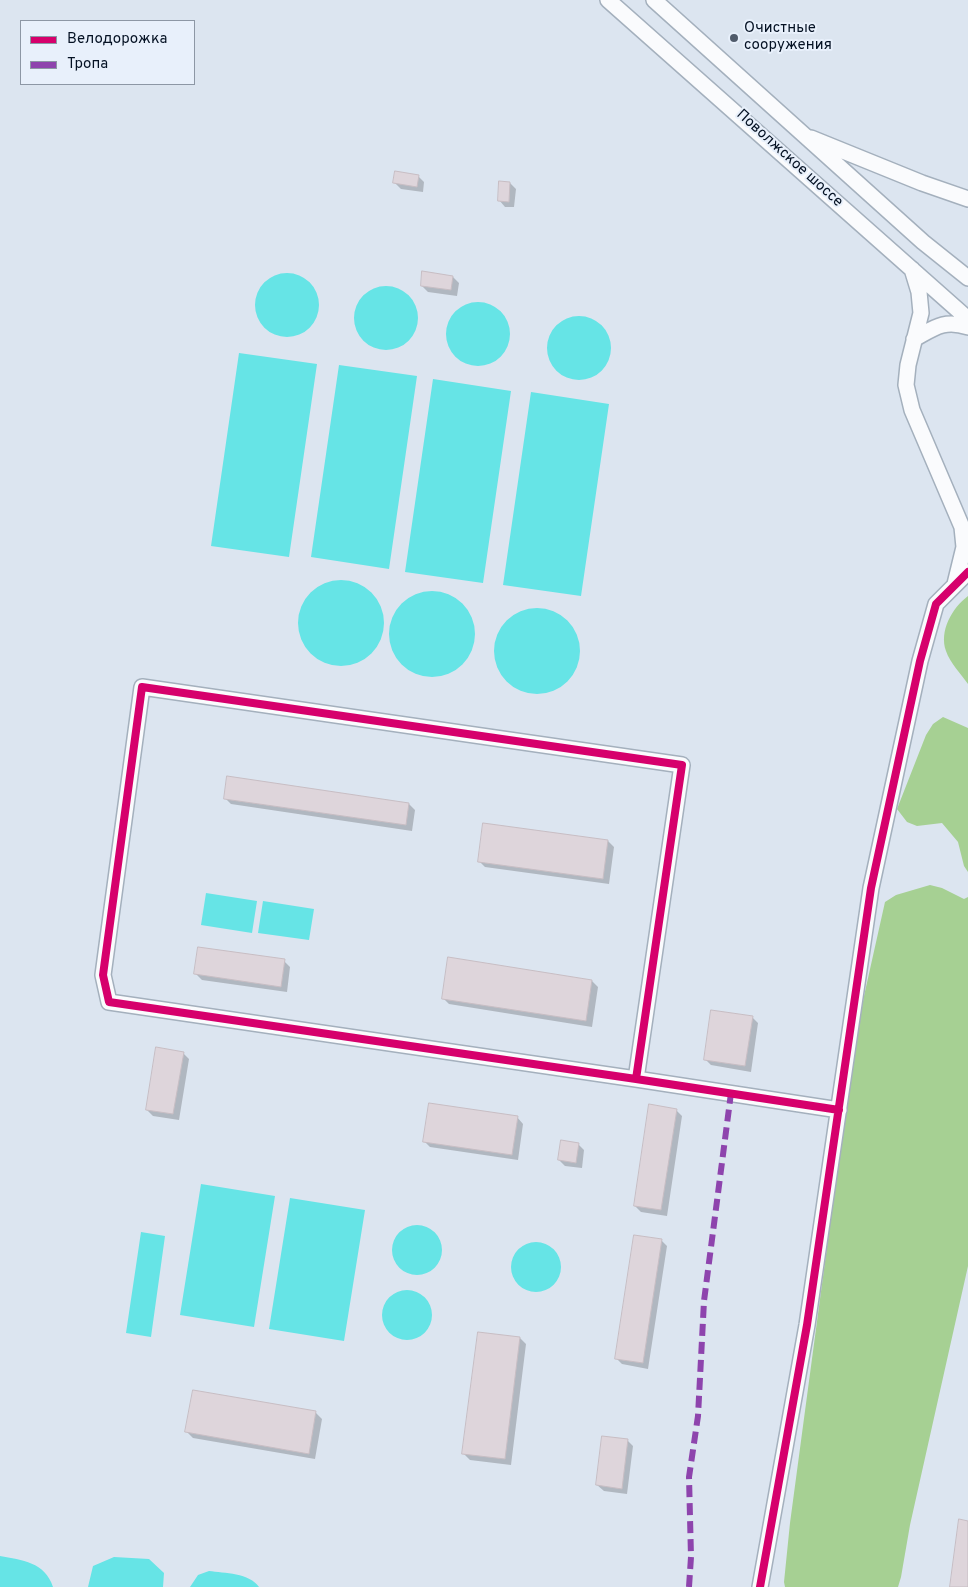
<!DOCTYPE html>
<html>
<head>
<meta charset="utf-8">
<style>
	body { margin:0 }
	#map { position:relative; width:968px; height:1587px; overflow:hidden; background:#dce5f0; font-family:Overpass,sans-serif }
	canvas { display:block }
	.legend { position:absolute; left:20px; top:20px; width:175px; height:65px; box-sizing:border-box; background:#e8f0fb; border:1px solid #8d97a5; margin:0; padding:6px 9px; list-style:none; font-size:15px; color:#041123 }
	.legend li { display:flex; align-items:center; gap:10px; height:25px }
	.legend b { width:25px; border:1px solid #8d97a5 }
</style>
</head>
<body>
<div id="map">
<canvas width="968" height="1587"></canvas>
<ul class="legend">
<li><b style="height:6px;background:#d6006c"></b>Велодорожка</li>
<li><b style="height:6px;background:#8e44ad"></b>Тропа</li>
</ul>
</div>
<script>
const context = document.querySelector('canvas').getContext('2d');
context.lineJoin = 'round';
function fill(path, color) { context.fillStyle = color; context.fill(path, 'evenodd'); }
function strokePath(path, color, width, dash) { context.strokeStyle = color; context.lineWidth = width; context.lineCap = dash ? 'butt' : 'round'; context.setLineDash(dash || []); context.stroke(path); }
function drawText(font, color, halo, rows, align = 'center') {
  context.font = font + ' Overpass,sans-serif'; context.lineWidth = 4; context.setLineDash([]); context.textBaseline = 'middle'; context.strokeStyle = halo; context.fillStyle = color; for (const [text, x, y, turn = 0] of rows) {
    context.save(); context.translate(x, y); context.rotate((+turn || 0) * Math.PI / 180); context.textAlign = isNaN(turn) ? turn : align; if (halo) context.strokeText(text, 0, 0); context.fillText(text, 0, 0); context.restore();
  }
}
fill(new Path2D(`
	M 968,596 L 968,684 C 961,674 950,663 946,651 C 939,631 952,608 968,596 Z
	M 943,717 L 968,728 L 968,872 L 964,866 L 958,842 L 942,823 L 917,826 L 907,822 L 897,809 L 926,735 L 933,724 Z
	M 930,885 L 942,888 L 964,899 L 968,897 L 968,1266 L 910,1525 L 901,1577 L 898,1587 L 785,1587 L 784,1582 L 790,1523 L 850,1075 L 864,996 L 885,902 L 896,895 Z`), '#a6d093');
fill(new Path2D(`
	M255 305a32 32 0 1 1 64 0a32 32 0 1 1-64 0Z
	M354 318a32 32 0 1 1 64 0a32 32 0 1 1-64 0Z
	M446 334a32 32 0 1 1 64 0a32 32 0 1 1-64 0Z
	M547 348a32 32 0 1 1 64 0a32 32 0 1 1-64 0Z
	M 239,353 L 317,364 L 289,557 L 211,546 Z
	M 339,365 L 417,376 L 389,569 L 311,557 Z
	M 433,379 L 511,391 L 483,583 L 405,572 Z
	M 531,392 L 609,404 L 581,596 L 503,585 Z
	M298 623a43 43 0 1 1 86 0a43 43 0 1 1-86 0Z
	M389 634a43 43 0 1 1 86 0a43 43 0 1 1-86 0Z
	M494 651a43 43 0 1 1 86 0a43 43 0 1 1-86 0Z
	M 206,893 L 257,901 L 252,933 L 201,925 Z
	M 263,901 L 314,909 L 309,940 L 258,933 Z
	M 201,1184 L 275,1196 L 254,1327 L 180,1315 Z
	M 290,1198 L 365,1210 L 344,1341 L 269,1329 Z
	M392 1250a25 25 0 1 1 50 0a25 25 0 1 1-50 0Z
	M 141,1232 L 165,1236 L 151,1337 L 126,1333 Z
	M511 1267a25 25 0 1 1 50 0a25 25 0 1 1-50 0Z
	M382 1315a25 25 0 1 1 50 0a25 25 0 1 1-50 0Z
	M 0,1556 C 22,1560 45,1562 53,1587 L 0,1587 Z
	M 114,1557 L 149,1559 L 164,1573 L 163,1587 L 88,1587 L 93,1566 Z
	M 209,1571 C 224,1573 250,1573 259,1587 L 190,1587 L 198,1575 Z`), '#66e4e6');
fill(new Path2D(`
	M 418,176 L 424,182 L 423,192 L 401,189 L 395,183 Z
	M 510,183 L 516,189 L 514,207 L 505,207 L 499,200 Z
	M 453,277 L 459,283 L 457,296 L 428,292 L 422,286 Z
	M 225,798 L 409,804 L 415,810 L 412,831 L 231,804 Z
	M 608,841 L 614,847 L 609,884 L 485,867 L 479,861 Z
	M 284,961 L 290,967 L 287,992 L 202,980 L 196,974 Z
	M 592,981 L 598,987 L 592,1027 L 449,1004 L 443,998 Z
	M 752,1017 L 758,1023 L 751,1072 L 711,1065 L 705,1059 Z
	M 183,1053 L 189,1059 L 179,1120 L 153,1116 L 147,1110 Z
	M 676,1110 L 682,1116 L 667,1216 L 641,1212 L 635,1206 Z
	M 517,1117 L 523,1124 L 518,1160 L 430,1147 L 424,1141 Z
	M 578,1144 L 584,1150 L 582,1168 L 565,1166 L 559,1160 Z
	M 661,1240 L 667,1246 L 648,1369 L 622,1364 L 616,1358 Z
	M 520,1338 L 526,1344 L 511,1465 L 470,1460 L 464,1454 Z
	M 194,1391 L 316,1413 L 322,1419 L 315,1459 L 193,1438 L 187,1432 Z
	M 627,1440 L 633,1446 L 627,1494 L 604,1491 L 597,1485 Z`), '#0003');
const building = new Path2D(`
	M 395,171 L 419,175 L 417,187 L 393,183 Z
	M 499,181 L 510,182 L 509,202 L 498,201 Z
	M 422,271 L 453,276 L 451,290 L 421,286 Z
	M 227,776 L 409,803 L 406,825 L 224,799 Z
	M 483,823 L 608,840 L 603,879 L 478,862 Z
	M 198,947 L 285,959 L 281,987 L 194,974 Z
	M 448,957 L 592,980 L 586,1021 L 442,999 Z
	M 711,1010 L 753,1016 L 745,1066 L 704,1060 Z
	M 156,1047 L 184,1052 L 173,1114 L 146,1110 Z
	M 429,1103 L 518,1116 L 512,1155 L 423,1142 Z
	M 649,1104 L 677,1109 L 661,1210 L 634,1206 Z
	M 561,1140 L 579,1143 L 576,1163 L 558,1160 Z
	M 634,1235 L 662,1239 L 643,1363 L 615,1359 Z
	M 478,1332 L 520,1337 L 505,1459 L 462,1454 Z
	M 193,1390 L 316,1411 L 309,1454 L 185,1432 Z
	M 602,1436 L 628,1439 L 622,1489 L 596,1485 Z
	M 959,1519 L 968,1521 L 968,1587 L 950,1587 Z`);
fill(building, '#ded5db');
strokePath(building, '#c7bdc3', 1);
const minor = new Path2D(`
	M 608,0 L 968,319
	M 654,0 L 923,242 L 968,278
	M 811,138 L 922,183 L 968,199
	M 912,269 L 919,292 L 921,313 L 908,365 L 906,385 L 912,410 L 962,527 L 964,547 L 955,584
	M 914,339 C 934,328 944,319 968,327
	M 636,1079 L 682,765 L 142,687 L 103,975 L 109,1002 L 636,1079 L 839,1110
	M 760,1587 L 807,1325 L 871,888 L 920,661 L 936,604 L 968,572`);
strokePath(minor, '#a4b0bd', 18);
strokePath(minor, '#fafbfd', 15);
strokePath(new Path2D(`
	M 689,1587 L 691,1557 L 689,1477 L 698,1416 L 704,1301 L 731,1093`), '#8e44ad', 6, [12, 6]);
strokePath(new Path2D(`
	M 636,1079 L 682,765 L 142,687 L 103,975 L 109,1002 L 636,1079 L 839,1110
	M 760,1587 L 807,1325 L 871,888 L 920,661 L 936,604 L 968,572`), '#d6006c', 8);
for (const [x, y, r, color] of [
	[734,38,5,"#505b6b"]
]) { const dot = new Path2D(); dot.arc(x, y, r, 0, 2 * Math.PI); context.fillStyle = color; context.fill(dot); strokePath(dot, '#e8f0fb', 2); }
drawText('15px', '#041123', '#e8f0fb', [
	["Очистные",744,29],
	["сооружения",744,46]
], 'left');
drawText('15px', '#041123', '#e8f0fb', [
	["Поволжское шоссе",789,159,42]
]);
</script>
</body>
</html>
